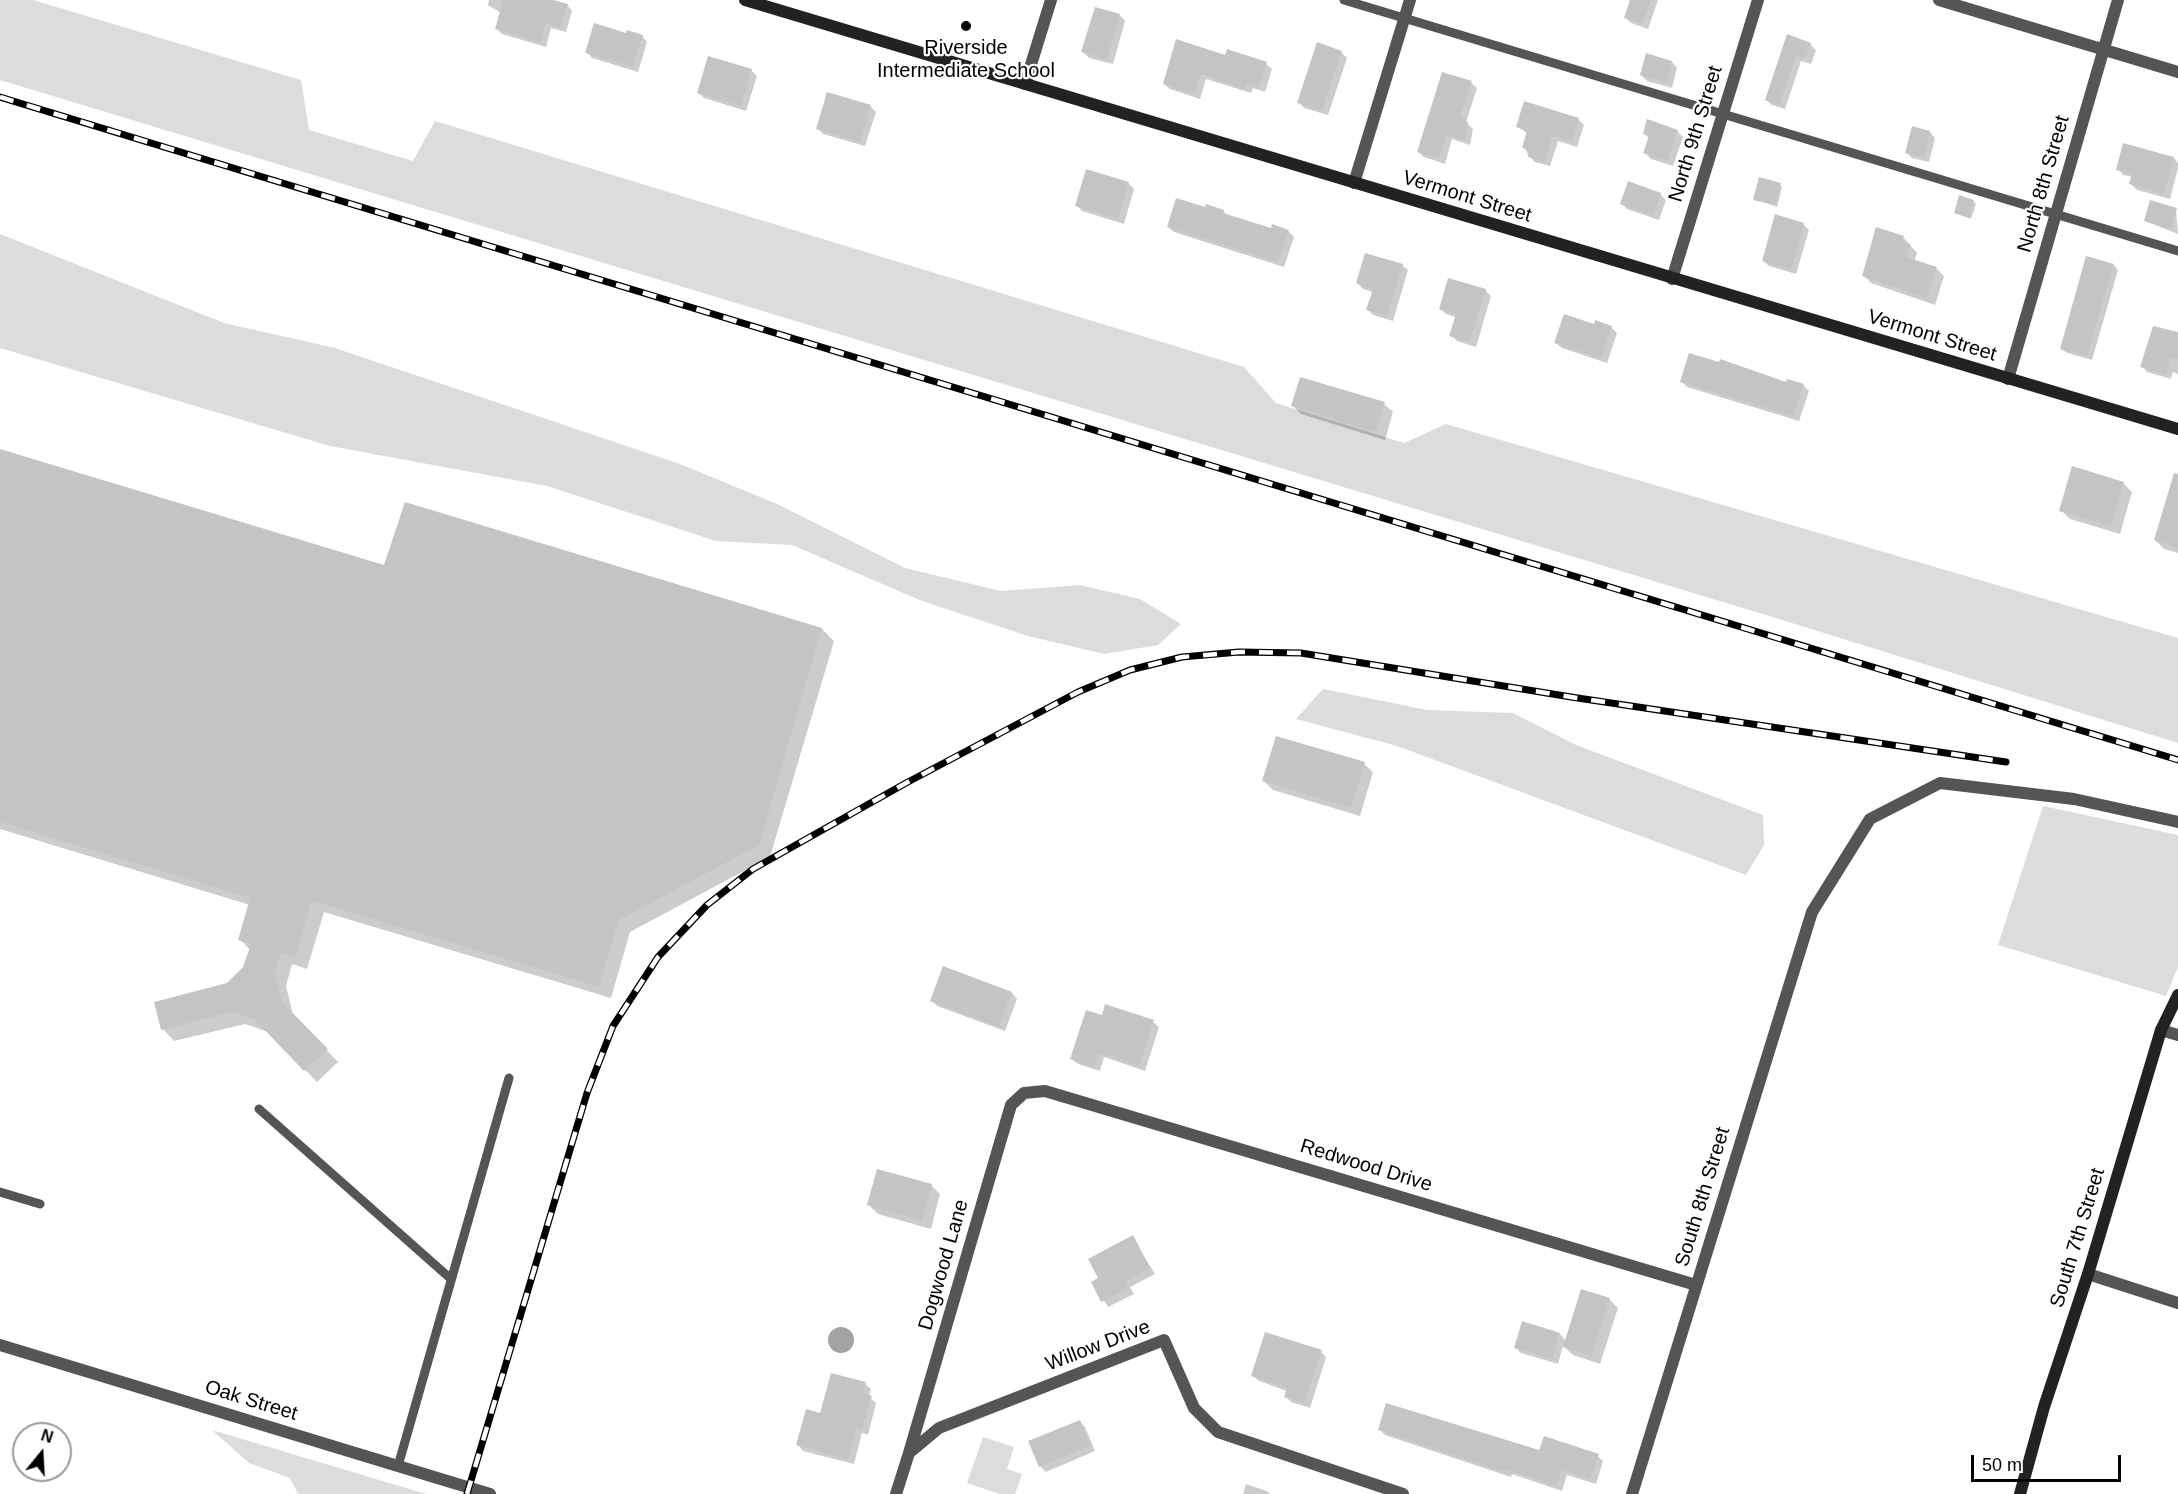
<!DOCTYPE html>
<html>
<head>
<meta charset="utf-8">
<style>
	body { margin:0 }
	#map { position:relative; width:2178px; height:1494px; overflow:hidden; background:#fff; font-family:Helvetica,sans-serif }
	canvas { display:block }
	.north { position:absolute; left:12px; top:1422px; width:60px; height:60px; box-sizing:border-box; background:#fff; border:2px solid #999; border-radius:50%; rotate:18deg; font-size:16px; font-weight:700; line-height:24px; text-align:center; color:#000 }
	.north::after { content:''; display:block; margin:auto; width:21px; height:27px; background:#000; clip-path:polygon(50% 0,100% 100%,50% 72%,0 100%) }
	.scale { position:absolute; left:1971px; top:1455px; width:150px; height:27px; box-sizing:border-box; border:3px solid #000; border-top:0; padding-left:8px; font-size:18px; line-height:21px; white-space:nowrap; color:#000; -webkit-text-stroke:4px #fff; paint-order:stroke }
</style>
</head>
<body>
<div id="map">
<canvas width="2178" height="1494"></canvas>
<div class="north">N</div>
<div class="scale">50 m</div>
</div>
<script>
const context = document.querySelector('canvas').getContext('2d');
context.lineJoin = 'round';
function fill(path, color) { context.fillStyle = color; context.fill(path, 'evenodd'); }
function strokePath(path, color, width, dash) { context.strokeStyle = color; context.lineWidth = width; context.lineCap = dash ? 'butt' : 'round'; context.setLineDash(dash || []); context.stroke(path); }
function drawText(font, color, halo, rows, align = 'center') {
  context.font = font + ' Helvetica,sans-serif'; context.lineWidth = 4.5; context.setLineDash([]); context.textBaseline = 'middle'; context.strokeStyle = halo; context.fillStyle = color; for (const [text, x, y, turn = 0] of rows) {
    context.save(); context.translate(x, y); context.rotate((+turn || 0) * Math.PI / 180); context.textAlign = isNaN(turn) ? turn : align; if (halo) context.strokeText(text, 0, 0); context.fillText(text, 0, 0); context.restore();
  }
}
fill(new Path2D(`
	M 0,0 L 33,0 L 301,80 L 309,130 L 413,161 L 435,121 L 1244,367 L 1276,403 L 1404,443 L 1446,424 L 2178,638 L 2178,743 L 1779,619 L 0,80 Z
	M 0,234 L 224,323 L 335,348 L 680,464 L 777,504 L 905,568 L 1001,591 L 1080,585 L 1140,599 L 1181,624 L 1158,645 L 1104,654 L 1028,636 L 922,601 L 792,545 L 716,541 L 547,486 L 330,446 L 0,348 Z
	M 1323,689 L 1427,710 L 1513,713 L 1576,745 L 1763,815 L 1764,845 L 1746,875 L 1397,746 L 1296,719 Z
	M 2043,806 L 2178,835 L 2178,967 L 2166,996 L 1998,945 Z
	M 212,1430 L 426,1494 L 298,1494 L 290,1478 L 249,1463 Z
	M 983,1437 L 1014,1447 L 1007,1469 L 1022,1474 L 1015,1494 L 1000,1494 L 967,1483 Z`), '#dcdcdc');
fill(new Path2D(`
	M828 1340a13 13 0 1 1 26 0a13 13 0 1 1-26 0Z`), '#a3a3a3');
fill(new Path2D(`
	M 489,0 L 538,0 L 567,5 L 572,11 L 566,32 L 551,28 L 546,47 L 502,34 L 497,29 L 501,13 L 488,5 Z
	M 1632,0 L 1658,0 L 1648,29 L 1631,23 L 1626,18 Z
	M 1120,15 L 1125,21 L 1113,64 L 1089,58 L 1083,52 Z
	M 627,35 L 642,36 L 647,42 L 638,72 L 592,58 L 587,52 Z
	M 1788,36 L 1810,44 L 1816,50 L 1811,64 L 1801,61 L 1785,109 L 1772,105 L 1767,100 Z
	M 1341,52 L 1347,58 L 1328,115 L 1304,108 L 1299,102 Z
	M 1226,56 L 1266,64 L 1272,69 L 1265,92 L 1253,88 L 1251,93 L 1206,79 L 1200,99 L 1170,89 L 1164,84 Z
	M 1672,62 L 1677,68 L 1672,88 L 1647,81 L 1641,75 Z
	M 751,70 L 757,76 L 746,111 L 704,98 L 698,92 Z
	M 1471,83 L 1477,88 L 1466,122 L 1473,129 L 1470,145 L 1452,139 L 1445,164 L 1424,157 L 1418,152 Z
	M 870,106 L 876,112 L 865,146 L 823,134 L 817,128 Z
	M 1578,119 L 1584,125 L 1577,147 L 1558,141 L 1550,166 L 1535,162 L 1529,156 L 1524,147 L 1528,134 L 1518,127 Z
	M 1677,131 L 1683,137 L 1673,166 L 1651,159 L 1645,153 L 1650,139 L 1644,134 Z
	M 1930,132 L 1935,138 L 1929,162 L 1912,158 L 1906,152 Z
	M 2174,158 L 2178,163 L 2178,168 L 2170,199 L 2137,190 L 2131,184 L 2133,177 L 2123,175 L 2118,169 Z
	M 1128,183 L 1134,189 L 1124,224 L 1082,211 L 1077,206 Z
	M 1780,185 L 1782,187 L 1777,207 L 1755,199 Z
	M 1660,194 L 1666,200 L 1659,220 L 1627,209 L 1622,204 Z
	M 1974,202 L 1976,204 L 1971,219 L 1955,213 Z
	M 1206,209 L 1223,211 L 1228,216 L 1272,230 L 1288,231 L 1294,237 L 1284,267 L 1174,232 L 1168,227 Z
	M 2176,210 L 2178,234 L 2145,221 Z
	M 1803,224 L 1809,230 L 1796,274 L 1769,266 L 1763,261 Z
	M 1903,237 L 1917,253 L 1914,261 L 1936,268 L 1944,276 L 1935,305 L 1871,283 L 1863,275 Z
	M 1402,265 L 1408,270 L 1393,321 L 1373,315 L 1368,310 L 1373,292 L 1363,289 L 1357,283 Z
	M 2114,265 L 2118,270 L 2092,360 L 2067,353 L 2062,349 Z
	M 1485,290 L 1491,296 L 1476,347 L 1457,341 L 1451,335 L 1456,317 L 1446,314 L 1440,309 Z
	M 1595,326 L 1611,327 L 1617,333 L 1607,363 L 1562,348 L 1556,343 Z
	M 2178,335 L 2178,374 L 2173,372 L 2171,379 L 2147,372 L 2142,366 Z
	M 1681,381 L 1787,384 L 1803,385 L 1809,391 L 1799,421 L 1687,387 Z
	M 1384,404 L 1393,412 L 1385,440 L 1301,414 L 1293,406 Z
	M 0,450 L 385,567 L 822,629 L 834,641 L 770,857 L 630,932 L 611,998 L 324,912 L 307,969 L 292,964 L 286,986 L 293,1015 L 338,1062 L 317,1082 L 268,1032 L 245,1024 L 174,1041 L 163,1029 L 228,984 L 245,968 L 250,950 L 240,939 L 250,905 L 0,829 Z
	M 2123,483 L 2132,492 L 2120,534 L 2070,519 L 2061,510 Z
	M 2178,501 L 2178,553 L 2164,549 L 2155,540 Z
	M 1364,764 L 1373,772 L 1360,816 L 1273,790 L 1264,781 Z
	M 1012,993 L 1017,999 L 1005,1031 L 937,1006 L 932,1000 Z
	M 1103,1017 L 1153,1022 L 1159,1027 L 1145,1071 L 1104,1057 L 1100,1071 L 1078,1064 L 1072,1059 Z
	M 931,1185 L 940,1194 L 931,1229 L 878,1214 L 869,1205 Z
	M 1132,1237 L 1155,1274 L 1130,1287 L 1134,1294 L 1108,1307 L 1093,1282 L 1100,1278 Z
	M 1609,1299 L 1618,1308 L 1600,1364 L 1573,1355 L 1563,1346 L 1558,1364 L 1521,1353 L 1515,1347 L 1560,1334 L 1566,1341 Z
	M 1321,1352 L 1326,1357 L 1310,1408 L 1291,1402 L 1285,1396 L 1287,1391 L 1259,1381 L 1253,1376 Z
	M 865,1384 L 871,1389 L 869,1397 L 876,1403 L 868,1435 L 862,1433 L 854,1464 L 803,1451 L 798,1445 L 821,1415 Z
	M 1079,1421 L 1085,1427 L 1095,1451 L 1046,1472 L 1040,1466 Z
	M 1379,1429 L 1540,1452 L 1598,1456 L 1603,1461 L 1596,1484 L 1567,1475 L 1562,1491 L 1512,1474 L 1511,1477 L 1385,1435 Z
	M 1246,1484 L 1267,1491 L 1270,1494 L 1243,1494 Z`), '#0003');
fill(new Path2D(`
	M 503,0 L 553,0 L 568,4 L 561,28 L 546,23 L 541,42 L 495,29 Z
	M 1630,0 L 1651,0 L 1642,24 L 1624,18 Z
	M 1095,7 L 1120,14 L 1107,60 L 1081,52 Z
	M 594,23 L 626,33 L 627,30 L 643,35 L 633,67 L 585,53 Z
	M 1787,34 L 1811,43 L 1805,59 L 1796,56 L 1779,105 L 1765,100 Z
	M 1176,39 L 1225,55 L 1227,49 L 1267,62 L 1259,87 L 1247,83 L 1245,89 L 1201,74 L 1194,94 L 1163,84 Z
	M 1317,42 L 1342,51 L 1322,111 L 1297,103 Z
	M 1646,53 L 1672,61 L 1666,83 L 1640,75 Z
	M 708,56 L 752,69 L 741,106 L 697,93 Z
	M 1442,72 L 1472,81 L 1460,116 L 1468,122 L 1465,140 L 1447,135 L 1439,159 L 1417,152 Z
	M 827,92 L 871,105 L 860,142 L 816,129 Z
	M 1524,101 L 1579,118 L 1572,142 L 1552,136 L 1545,162 L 1528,157 L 1529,150 L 1522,148 L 1527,131 L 1516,127 Z
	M 1647,119 L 1678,130 L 1668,161 L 1643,153 L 1649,136 L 1643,134 Z
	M 1912,126 L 1930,131 L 1924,158 L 1905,153 Z
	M 2123,143 L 2174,157 L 2164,194 L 2129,184 L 2132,174 L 2116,170 Z
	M 1086,169 L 1129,182 L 1118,219 L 1075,206 Z
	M 1759,177 L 1781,183 L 1775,205 L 1753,200 Z
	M 1628,181 L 1661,193 L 1653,216 L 1620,204 Z
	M 1959,195 L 1974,200 L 1969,218 L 1954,213 Z
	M 1176,198 L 1205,207 L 1206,204 L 1224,210 L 1223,213 L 1271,228 L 1272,224 L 1289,230 L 1278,262 L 1167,227 Z
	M 2150,200 L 2177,208 L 2171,229 L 2144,221 Z
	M 1775,214 L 1804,223 L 1791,270 L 1762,261 Z
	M 1876,227 L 1904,236 L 1902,242 L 1910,244 L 1906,257 L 1937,267 L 1927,298 L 1862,276 Z
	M 1365,253 L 1403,264 L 1387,316 L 1366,310 L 1373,289 L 1356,283 Z
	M 2086,256 L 2114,264 L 2087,356 L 2060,349 Z
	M 1448,278 L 1486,289 L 1470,342 L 1449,336 L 1456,314 L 1439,309 Z
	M 1564,314 L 1594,324 L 1595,320 L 1612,326 L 1601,358 L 1554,343 Z
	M 2153,326 L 2178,332 L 2178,359 L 2171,357 L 2166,375 L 2140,367 Z
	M 1689,353 L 1719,362 L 1720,359 L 1786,382 L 1787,379 L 1804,384 L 1793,416 L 1680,382 Z
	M 1300,377 L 1385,402 L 1376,432 L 1291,406 Z
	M 0,449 L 384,565 L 405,502 L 822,628 L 759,845 L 619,920 L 599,987 L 312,901 L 295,958 L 281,953 L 275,973 L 281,1001 L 328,1049 L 304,1071 L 255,1020 L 232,1012 L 161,1030 L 154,1002 L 227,983 L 243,967 L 251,944 L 238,940 L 250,898 L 0,822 Z
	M 2072,466 L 2124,482 L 2111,526 L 2059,511 Z
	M 2174,473 L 2178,474 L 2178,548 L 2154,540 Z
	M 1276,736 L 1365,762 L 1351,808 L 1262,781 Z
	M 943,966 L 1012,992 L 999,1027 L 930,1001 Z
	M 1105,1004 L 1154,1020 L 1139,1066 L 1099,1053 L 1094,1067 L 1070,1059 L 1086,1010 L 1102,1015 Z
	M 877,1169 L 932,1184 L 922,1221 L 867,1205 Z
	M 1133,1235 L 1150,1268 L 1126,1281 L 1129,1288 L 1101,1302 L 1091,1282 L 1098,1278 L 1088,1259 Z
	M 1581,1289 L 1610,1298 L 1591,1356 L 1563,1347 Z
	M 1522,1321 L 1560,1333 L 1552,1359 L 1514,1348 Z
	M 1265,1332 L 1322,1350 L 1304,1403 L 1284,1397 L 1287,1388 L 1251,1376 Z
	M 831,1373 L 866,1382 L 863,1393 L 872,1396 L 862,1430 L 857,1428 L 848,1460 L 796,1445 L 806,1409 L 820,1413 Z
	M 1386,1403 L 1539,1450 L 1544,1436 L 1599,1454 L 1590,1479 L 1562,1470 L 1556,1486 L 1506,1469 L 1505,1472 L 1378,1430 Z
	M 1080,1420 L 1090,1446 L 1039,1467 L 1028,1441 Z`), '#c4c4c4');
strokePath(new Path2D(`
	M 1344,0 L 2178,251
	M 259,1109 L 451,1279
	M 0,1192 L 40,1204
	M 398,1466 L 509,1078`), '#555', 9);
strokePath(new Path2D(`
	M 1939,0 L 2178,72
	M 1025,84 L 1051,0
	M 1354,183 L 1410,0
	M 1672,279 L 1758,0
	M 2008,379 L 2118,0
	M 2161,1030 L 2178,1035
	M 2088,1274 L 2178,1303
	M 0,1345 L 490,1494
	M 909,1453 L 1011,1105 L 1024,1093 L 1045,1091 L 1696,1285
	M 896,1494 L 909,1453 L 939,1428 L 1164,1340 L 1194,1408 L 1218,1432 L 1403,1494
	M 1632,1494 L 1812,912 L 1870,819 L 1940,783 L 2074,799 L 2178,822`), '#555', 12);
strokePath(new Path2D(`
	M 745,0 L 2178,429
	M 2020,1494 L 2044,1407 L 2088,1274 L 2161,1030 L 2178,995`), '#222', 12);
const rail = new Path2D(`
	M 0,97 L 2178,760
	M 467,1494 L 587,1093 L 613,1026 L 658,957 L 707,905 L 753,869 L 906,783 L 1078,692 L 1130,670 L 1182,657 L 1239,652 L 1301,653 L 1571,697 L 2006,762`);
strokePath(rail, '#000', 7);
strokePath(rail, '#fff', 4.5, [14]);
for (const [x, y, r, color] of [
	[966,26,6,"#000"]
]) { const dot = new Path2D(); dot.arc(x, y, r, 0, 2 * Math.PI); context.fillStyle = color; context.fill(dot); strokePath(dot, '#fff', 2); }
drawText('20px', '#000', '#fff', [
	["Riverside",966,48],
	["Intermediate School",966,71]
]);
drawText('20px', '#000', '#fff', [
	["North 9th Street",1696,134,-73],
	["North 8th Street",2044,184,-74],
	["Vermont Street",1467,197,17],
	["Vermont Street",1932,336,17],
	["Redwood Drive",1366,1166,17],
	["South 8th Street",1703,1197,-73],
	["South 7th Street",2078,1238,-73],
	["Dogwood Lane",944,1265,-74],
	["Willow Drive",1098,1346,-21],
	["Oak Street",251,1401,17]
]);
</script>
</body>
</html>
